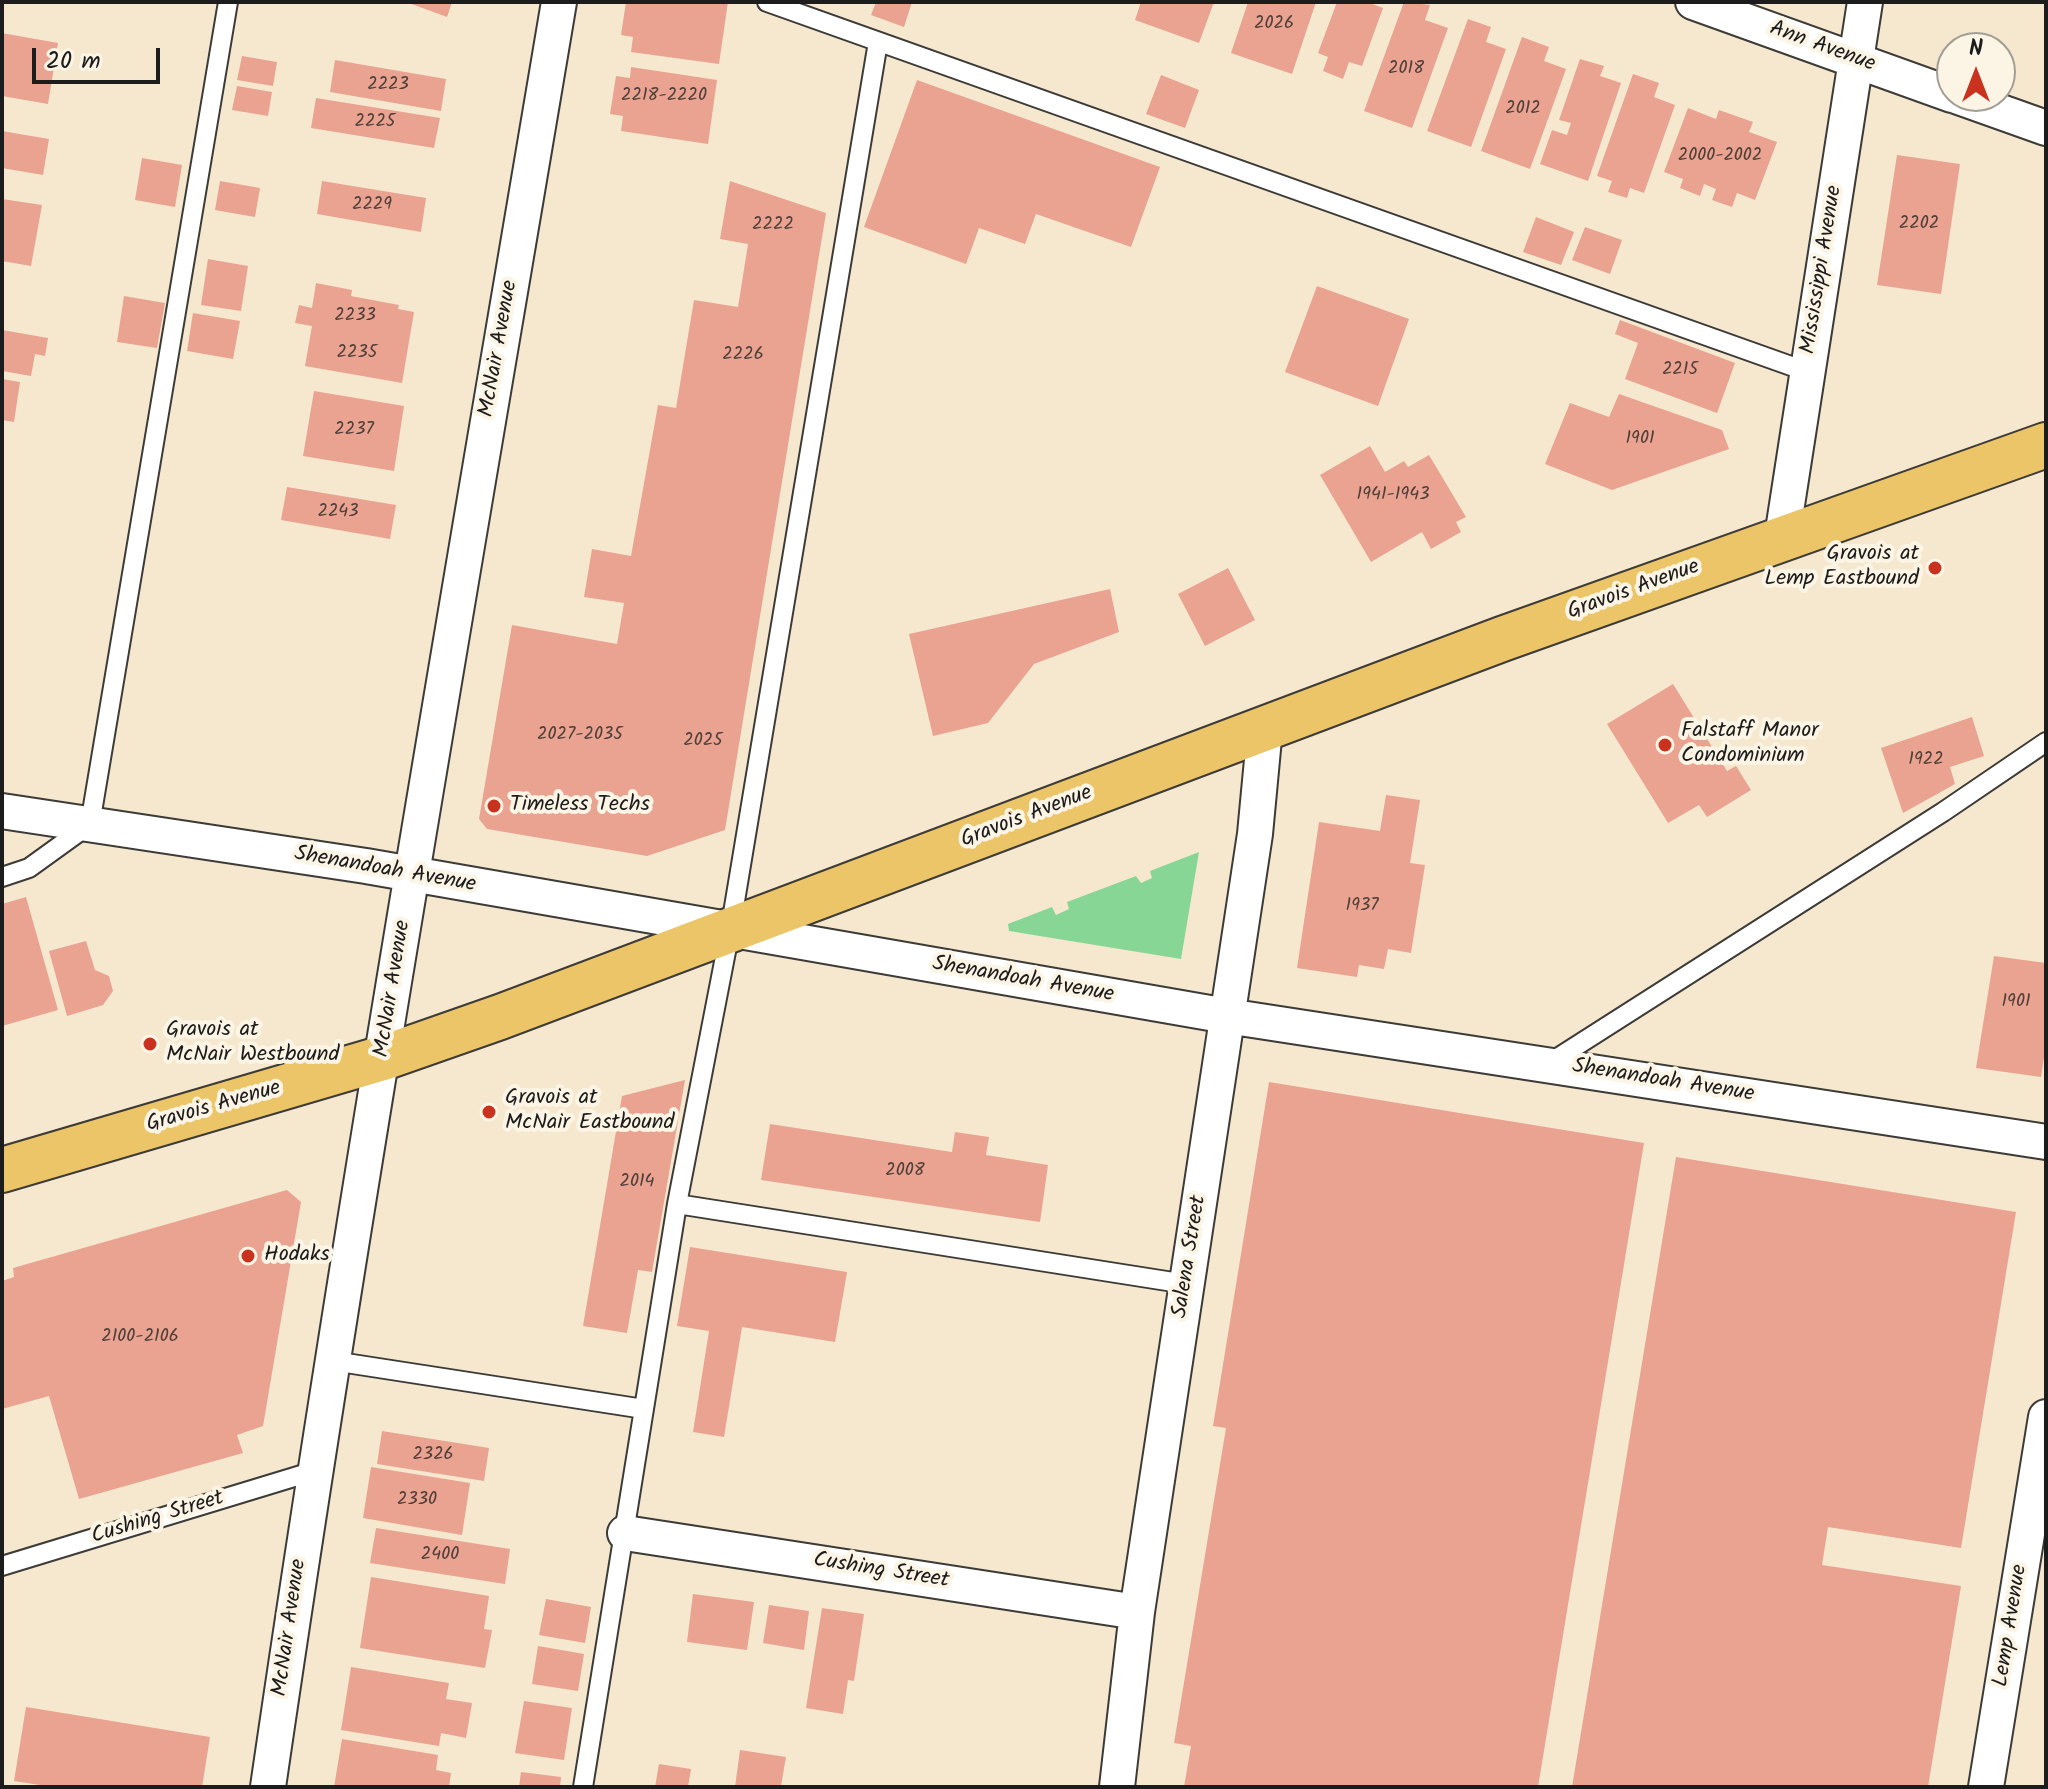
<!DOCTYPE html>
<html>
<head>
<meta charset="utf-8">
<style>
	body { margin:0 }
	#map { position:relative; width:2048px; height:1789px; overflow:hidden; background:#f6e8cf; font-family:Kalam,sans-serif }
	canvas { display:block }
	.frame { position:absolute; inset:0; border:4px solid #1c1c1c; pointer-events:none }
	.north { position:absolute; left:1936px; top:32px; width:80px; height:80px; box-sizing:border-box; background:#fcf5e5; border:2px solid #a29e95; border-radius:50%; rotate:0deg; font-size:22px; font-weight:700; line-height:32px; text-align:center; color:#1c1c1c }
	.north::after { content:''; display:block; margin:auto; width:28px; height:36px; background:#c8321e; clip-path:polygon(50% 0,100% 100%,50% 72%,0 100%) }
	.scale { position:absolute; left:32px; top:48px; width:128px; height:36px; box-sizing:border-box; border:4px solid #1c1c1c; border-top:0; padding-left:10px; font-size:24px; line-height:28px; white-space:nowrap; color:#1c1c1c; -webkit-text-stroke:6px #fcf5e5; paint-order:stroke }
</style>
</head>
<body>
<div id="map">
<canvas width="2048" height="1789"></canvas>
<div class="frame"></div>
<div class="north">N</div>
<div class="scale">20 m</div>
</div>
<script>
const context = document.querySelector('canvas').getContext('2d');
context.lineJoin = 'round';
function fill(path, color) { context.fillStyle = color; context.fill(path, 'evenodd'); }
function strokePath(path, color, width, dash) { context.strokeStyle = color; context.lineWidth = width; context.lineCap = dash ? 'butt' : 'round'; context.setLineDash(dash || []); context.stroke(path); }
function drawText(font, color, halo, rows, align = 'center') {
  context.font = font + ' Kalam,sans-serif'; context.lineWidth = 8; context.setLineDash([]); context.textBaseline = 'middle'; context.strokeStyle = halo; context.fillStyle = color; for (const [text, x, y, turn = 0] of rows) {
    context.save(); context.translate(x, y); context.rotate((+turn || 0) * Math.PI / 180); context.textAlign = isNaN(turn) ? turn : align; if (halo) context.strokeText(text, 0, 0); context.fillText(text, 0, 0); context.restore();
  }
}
fill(new Path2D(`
	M 1199,852 L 1181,959 L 1009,931 L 1008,924 L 1052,907 L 1056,915 L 1069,909 L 1067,902 L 1136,876 L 1141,883 L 1152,878 L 1150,871 Z`), '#87d695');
fill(new Path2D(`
	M 406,2 L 452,2 L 447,17 Z
	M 626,2 L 728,2 L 719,64 L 631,52 L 633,37 L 621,35 Z
	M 876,2 L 912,2 L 904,27 L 871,15 Z
	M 1141,2 L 1214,2 L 1199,43 L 1135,20 Z
	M 1248,2 L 1316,2 L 1292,74 L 1231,53 Z
	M 1337,2 L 1367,2 L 1383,8 L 1362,66 L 1349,62 L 1343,79 L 1323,71 L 1328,57 L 1318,53 Z
	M 1404,2 L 1430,5 L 1425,20 L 1448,28 L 1412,128 L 1364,111 Z
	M 1468,19 L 1491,27 L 1486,42 L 1506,49 L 1471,147 L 1427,131 Z
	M 2,33 L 58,43 L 48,104 L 2,96 Z
	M 1522,37 L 1549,47 L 1544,61 L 1566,69 L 1530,169 L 1481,151 Z
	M 242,56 L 277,62 L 273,86 L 237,80 Z
	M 1580,59 L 1604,66 L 1600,76 L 1621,83 L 1588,181 L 1540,164 L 1552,130 L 1567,135 L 1571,123 L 1559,120 Z
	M 335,60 L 446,79 L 441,111 L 330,92 Z
	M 631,67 L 717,80 L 708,144 L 621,131 L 623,116 L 610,114 L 616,76 L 630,78 Z
	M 1633,74 L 1659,83 L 1654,97 L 1675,105 L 1644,193 L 1630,188 L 1627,198 L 1608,192 L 1612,181 L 1597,176 Z
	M 1161,75 L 1199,90 L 1185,128 L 1146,114 Z
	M 917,80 L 1160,167 L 1131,247 L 1036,214 L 1025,244 L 979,228 L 966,264 L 864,227 Z
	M 237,86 L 272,92 L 268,116 L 232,110 Z
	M 316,98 L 440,118 L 434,148 L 311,128 Z
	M 1688,108 L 1716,119 L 1719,110 L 1753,122 L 1749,132 L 1777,142 L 1755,200 L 1737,193 L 1732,207 L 1712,200 L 1716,189 L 1704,184 L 1700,196 L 1680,188 L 1683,179 L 1664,172 Z
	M 2,131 L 49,139 L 43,175 L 2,168 Z
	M 1897,155 L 1960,164 L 1941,294 L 1877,285 Z
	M 142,158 L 182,165 L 175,207 L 135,200 Z
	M 220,181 L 260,188 L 255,217 L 215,210 Z
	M 322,181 L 426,198 L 421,232 L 317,214 Z
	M 730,181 L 826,213 L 725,830 L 647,856 L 487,829 L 479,819 L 512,625 L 617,644 L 624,603 L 584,597 L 592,549 L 631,556 L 658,405 L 676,408 L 694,300 L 738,307 L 748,244 L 720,239 Z
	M 2,199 L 42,205 L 31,266 L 2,261 Z
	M 1536,217 L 1574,232 L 1561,265 L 1523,252 Z
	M 1585,227 L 1622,240 L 1610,274 L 1572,260 Z
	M 208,259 L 248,266 L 241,311 L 201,305 Z
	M 316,283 L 352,290 L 351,296 L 399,305 L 398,309 L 414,312 L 402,383 L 305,366 L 312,326 L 295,323 L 299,305 L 312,308 Z
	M 1317,286 L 1409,319 L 1378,406 L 1285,372 Z
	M 124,296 L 165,303 L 157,348 L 117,342 Z
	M 193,313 L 240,321 L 233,359 L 187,351 Z
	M 1620,320 L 1735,363 L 1717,413 L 1625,379 L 1638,343 L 1615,334 Z
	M 2,330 L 48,338 L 45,356 L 35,354 L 31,376 L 2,371 Z
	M 2,379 L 20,382 L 14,422 L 2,420 Z
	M 314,391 L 404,406 L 394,471 L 303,456 Z
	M 1619,394 L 1722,430 L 1729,449 L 1612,490 L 1545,464 L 1570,403 L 1609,417 Z
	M 1370,446 L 1385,472 L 1404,461 L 1408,467 L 1429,455 L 1466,517 L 1456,522 L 1461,532 L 1431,549 L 1422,532 L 1371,562 L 1320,475 Z
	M 287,487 L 396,505 L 390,539 L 281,520 Z
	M 1228,568 L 1255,620 L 1205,646 L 1178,594 Z
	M 1110,589 L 1119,632 L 1034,664 L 988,723 L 933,736 L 909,634 Z
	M 1673,684 L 1727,771 L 1736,766 L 1751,790 L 1707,817 L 1699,805 L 1668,823 L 1607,724 Z
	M 1972,717 L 1984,756 L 1950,767 L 1955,784 L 1903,813 L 1881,748 Z
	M 1386,795 L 1420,800 L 1410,863 L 1425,865 L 1411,953 L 1388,949 L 1384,969 L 1359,965 L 1357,977 L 1297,968 L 1319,822 L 1380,831 Z
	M 26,897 L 58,1010 L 2,1026 L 2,904 Z
	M 86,941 L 95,970 L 109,976 L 113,991 L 103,1005 L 67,1016 L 49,951 Z
	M 1994,956 L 2046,963 L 2046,1044 L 2041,1077 L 1976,1068 Z
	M 685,1080 L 652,1272 L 638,1270 L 627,1333 L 583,1326 L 622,1096 Z
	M 1269,1082 L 1644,1143 L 1538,1787 L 1184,1787 L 1191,1746 L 1174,1743 L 1226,1428 L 1213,1426 Z
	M 770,1124 L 952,1152 L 955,1132 L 989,1137 L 986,1155 L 1048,1165 L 1040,1222 L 761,1180 Z
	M 1676,1157 L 2016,1212 L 1961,1548 L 1828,1527 L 1822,1565 L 1961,1586 L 1928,1787 L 1572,1787 Z
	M 287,1190 L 301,1202 L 263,1426 L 237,1435 L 243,1453 L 79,1499 L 49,1396 L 2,1409 L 2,1281 L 14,1277 L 13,1268 Z
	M 690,1247 L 847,1272 L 835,1342 L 742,1327 L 724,1437 L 693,1432 L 709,1331 L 677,1326 Z
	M 382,1431 L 489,1448 L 484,1481 L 377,1464 Z
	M 371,1467 L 470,1483 L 462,1535 L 363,1518 Z
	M 376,1528 L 510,1549 L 505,1584 L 370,1563 Z
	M 371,1577 L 489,1596 L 484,1629 L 492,1630 L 485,1668 L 360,1648 Z
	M 693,1594 L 754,1602 L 747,1650 L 687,1642 Z
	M 546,1599 L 591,1607 L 585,1643 L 539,1635 Z
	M 769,1605 L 809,1611 L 804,1650 L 763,1643 Z
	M 822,1608 L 864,1614 L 854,1681 L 848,1680 L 843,1714 L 806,1708 Z
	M 538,1646 L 584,1654 L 578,1691 L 532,1684 Z
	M 351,1667 L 449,1683 L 446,1699 L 472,1703 L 466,1738 L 441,1733 L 439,1746 L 341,1730 Z
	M 524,1701 L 572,1708 L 564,1760 L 515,1753 Z
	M 26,1707 L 210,1737 L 202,1787 L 53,1787 L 14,1781 Z
	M 342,1739 L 438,1755 L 436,1770 L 451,1773 L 449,1787 L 334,1787 Z
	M 740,1750 L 786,1757 L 781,1786 L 735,1787 Z
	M 659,1764 L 691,1769 L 688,1787 L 655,1787 Z
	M 521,1772 L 561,1777 L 560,1787 L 519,1787 Z`), '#e9a390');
const lane = new Path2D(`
	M 767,2 L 1808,372
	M 2,877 L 29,868 L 90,824 L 228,2
	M 1548,1064 L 1943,812 L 2046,742
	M 677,1204 L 1186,1284
	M 333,1361 L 644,1409
	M 2,1566 L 314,1471
	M 583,1787 L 677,1204 L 730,931 L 878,42`);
const street = new Path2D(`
	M 1693,2 L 1952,95
	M 1956,96 L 2046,128
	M 1782,537 L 1865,2
	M 2,811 L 366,866 L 1227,1016 L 2046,1142
	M 625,1533 L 1137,1612
	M 268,1787 C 355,1190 459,596 559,2
	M 1117,1787 L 1137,1612 L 1255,834 L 1265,728
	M 1986,1787 L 2046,1417`);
const primary = new Path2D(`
	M 2,1170 L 383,1058 L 500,1017 L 1502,639 L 2046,445`);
strokePath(lane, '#3d3b37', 22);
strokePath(street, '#3d3b37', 38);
strokePath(primary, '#3d3b37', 48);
strokePath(lane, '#fff', 18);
strokePath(street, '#fff', 34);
strokePath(primary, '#ecc569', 44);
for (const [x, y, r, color] of [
	[1935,568,8,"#c8321e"],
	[1665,745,8,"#c8321e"],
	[494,806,8,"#c8321e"],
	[150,1044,8,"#c8321e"],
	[489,1112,8,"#c8321e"],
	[248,1256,8,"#c8321e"]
]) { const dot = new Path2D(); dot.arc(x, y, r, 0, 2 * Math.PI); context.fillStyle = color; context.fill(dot); strokePath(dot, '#fcf5e5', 3); }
drawText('18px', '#4f3e39', null, [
	["2026",1274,25],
	["2018",1406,70],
	["2223",388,86],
	["2218-2220",664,97],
	["2012",1523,110],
	["2225",375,123],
	["2000-2002",1720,157],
	["2229",372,206],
	["2202",1919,225],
	["2222",773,226],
	["2233",355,317],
	["2235",357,354],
	["2226",743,356],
	["2215",1680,371],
	["2237",354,431],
	["1901",1640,440],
	["1941-1943",1393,496],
	["2243",338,513],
	["2027-2035",580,736],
	["2025",703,742],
	["1922",1926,761],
	["1937",1362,907],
	["1901",2016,1003],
	["2008",905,1172],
	["2014",637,1183],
	["2100-2106",140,1338],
	["2326",433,1456],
	["2330",417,1501],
	["2400",440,1556]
]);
drawText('22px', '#1c1c1c', '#fcf5e5', [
	["Ann Avenue",1822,48,20],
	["Mississippi Avenue",1823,270,-81],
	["McNair Avenue",500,349,-80],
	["Gravois Avenue",1634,591,-20],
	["Gravois Avenue",1027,818,-21],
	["Shenandoah Avenue",385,871,10],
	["Shenandoah Avenue",1023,981,10],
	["McNair Avenue",394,989,-81],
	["Shenandoah Avenue",1663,1082,9],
	["Gravois Avenue",214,1108,-16],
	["Salena Street",1191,1257,-81],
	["Cushing Street",158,1519,-17],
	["Cushing Street",881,1572,9],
	["Lemp Avenue",2012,1626,-81],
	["McNair Avenue",291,1628,-82]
]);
drawText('22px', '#1c1c1c', '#fcf5e5', [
	["Gravois at",1919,555,"right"],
	["Lemp Eastbound",1919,580,"right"],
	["Falstaff Manor",1681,732],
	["Condominium",1681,757],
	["Timeless Techs",510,806],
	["Gravois at",166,1031],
	["McNair Westbound",166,1056],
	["Gravois at",505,1099],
	["McNair Eastbound",505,1124],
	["Hodaks",264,1256]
], 'left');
</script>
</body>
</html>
